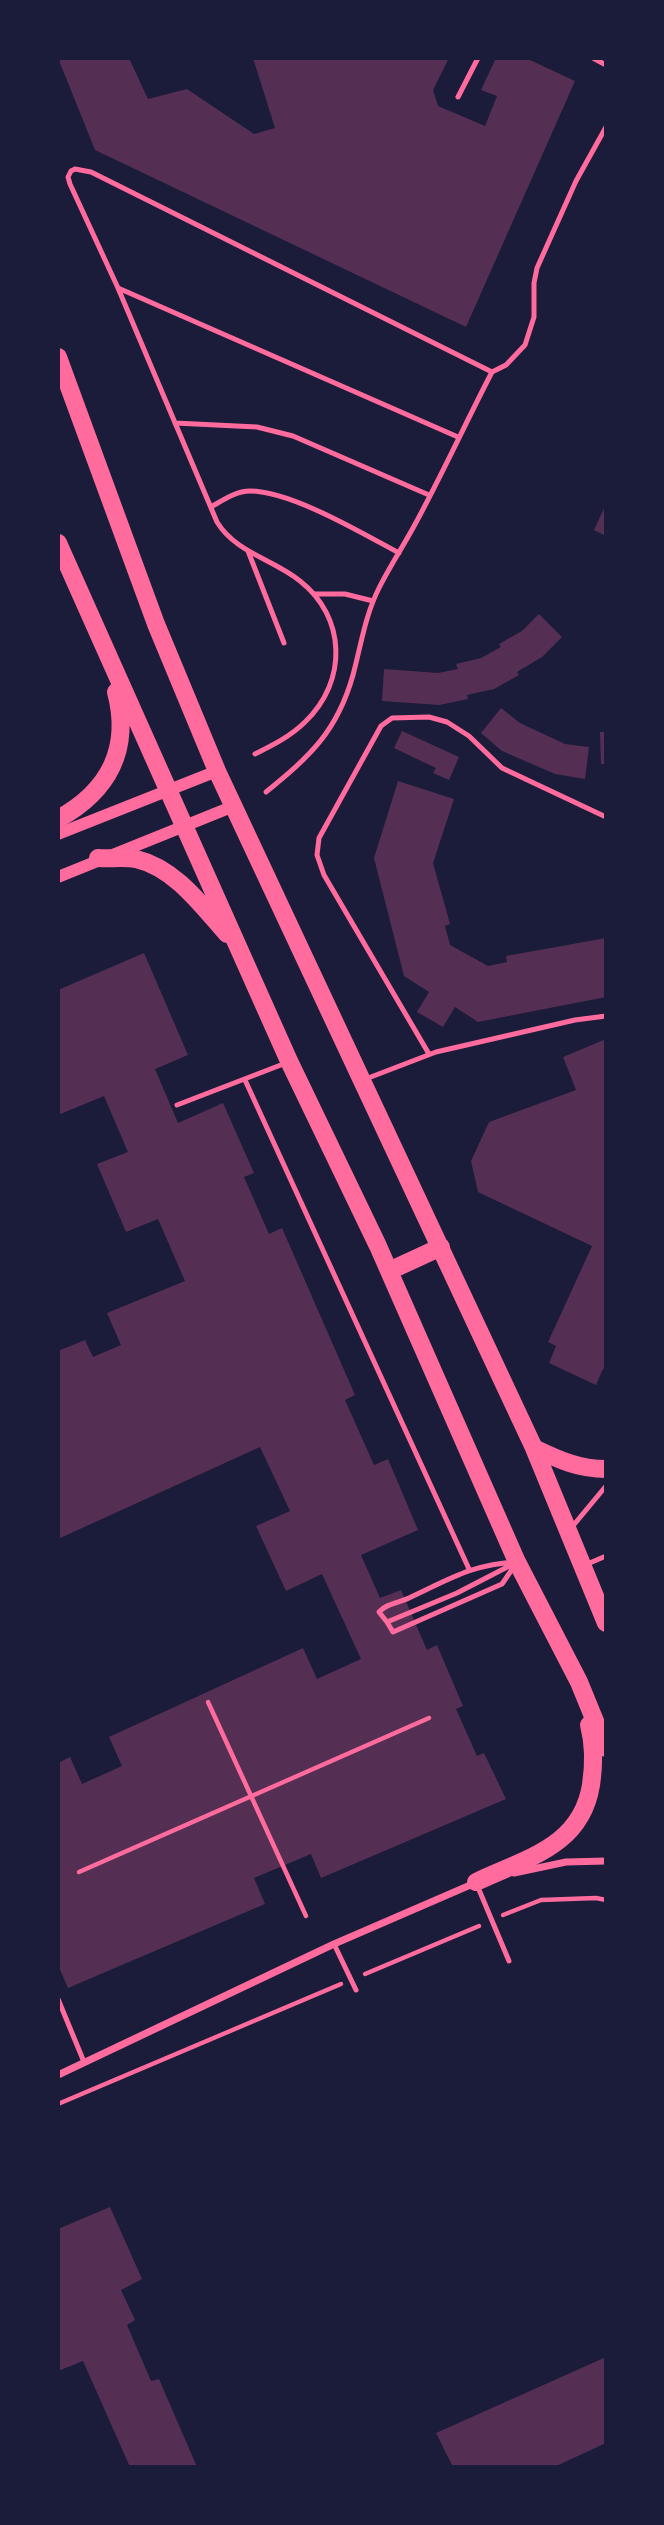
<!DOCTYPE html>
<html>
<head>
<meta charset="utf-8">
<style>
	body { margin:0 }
	#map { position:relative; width:664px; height:2525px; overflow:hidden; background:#1b1b3a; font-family:"Nunito Sans",sans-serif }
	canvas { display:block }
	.frame { position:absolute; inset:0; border:60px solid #1b1b3a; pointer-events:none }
</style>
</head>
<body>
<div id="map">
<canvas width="664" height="2525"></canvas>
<div class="frame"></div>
</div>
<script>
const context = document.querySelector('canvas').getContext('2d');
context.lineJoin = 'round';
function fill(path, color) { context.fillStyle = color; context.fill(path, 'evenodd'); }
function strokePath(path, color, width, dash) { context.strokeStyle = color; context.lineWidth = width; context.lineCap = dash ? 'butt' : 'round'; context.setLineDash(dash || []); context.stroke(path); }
fill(new Path2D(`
	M 58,58 L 129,58 L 148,99 L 187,89 L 254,134 L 275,128 L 253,58 L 449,58 L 433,90 L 438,106 L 485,126 L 497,96 L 481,90 L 496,58 L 530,58 L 530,60 L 575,81 L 466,327 L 95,150 Z
	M 606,504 L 606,536 L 594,530 Z
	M 539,614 L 562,637 L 542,657 L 517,672 L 519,675 L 494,689 L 467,695 L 468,699 L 439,705 L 382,701 L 384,669 L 438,673 L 458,669 L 456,664 L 481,658 L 501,647 L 499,644 L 522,631 Z
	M 501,708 L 520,723 L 565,744 L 589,747 L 585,779 L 555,774 L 502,751 L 481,733 Z
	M 402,731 L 459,757 L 449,780 L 433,773 L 436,768 L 394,748 Z
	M 600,732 L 606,732 L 606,764 L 601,764 Z
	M 398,781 L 454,799 L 433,863 L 450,924 L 445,926 L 450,945 L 488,966 L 507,962 L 506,956 L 606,938 L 606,997 L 478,1022 L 455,1007 L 443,1027 L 417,1012 L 429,992 L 404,976 L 374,858 Z
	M 144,953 L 188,1055 L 155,1069 L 178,1123 L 223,1103 L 254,1173 L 244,1177 L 269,1234 L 282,1228 L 355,1395 L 345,1400 L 374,1465 L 388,1459 L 418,1530 L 361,1555 L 380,1598 L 401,1590 L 427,1650 L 437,1645 L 463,1706 L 456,1709 L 477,1756 L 484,1753 L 506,1799 L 321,1878 L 311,1854 L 254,1878 L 265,1904 L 68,1988 L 58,1965 L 58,1763 L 70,1757 L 82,1784 L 122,1766 L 109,1737 L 303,1648 L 317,1679 L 361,1659 L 322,1574 L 286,1591 L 256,1526 L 290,1511 L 260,1447 L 58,1539 L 58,1351 L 85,1340 L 93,1357 L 121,1345 L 107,1313 L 185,1281 L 158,1219 L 126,1232 L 97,1164 L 128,1152 L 104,1096 L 58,1115 L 58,990 Z
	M 606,1039 L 606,1370 L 603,1369 L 596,1385 L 549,1363 L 556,1346 L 548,1342 L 592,1246 L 478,1192 L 471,1161 L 489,1122 L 576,1090 L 563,1057 Z
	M 110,2207 L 142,2279 L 121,2290 L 135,2320 L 127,2325 L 151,2381 L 159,2379 L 197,2467 L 130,2467 L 83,2361 L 58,2371 L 58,2229 Z
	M 606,2357 L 606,2443 L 554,2467 L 453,2467 L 436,2433 Z`), '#542f53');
strokePath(new Path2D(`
	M 208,1702 L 306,1916
	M 79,1872 L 429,1718
	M 503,1915 L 541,1900 L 596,1898 L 606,1900
	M 365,1974 L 479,1926
	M 58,2104 L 341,1984`), '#ff6b9d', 4.5);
strokePath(new Path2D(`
	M 593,58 L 606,65
	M 458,97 L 478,58
	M 118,288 L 458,437
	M 175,423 L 257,427 L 293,436 L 429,495
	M 211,507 C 223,500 236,491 250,491 C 291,491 362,533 399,553
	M 248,551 L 284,643
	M 315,594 L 345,594 L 373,601
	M 255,754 C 273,745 291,736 305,722 C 348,681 346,617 300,581 C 273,559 236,553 217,522 L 118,288 L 70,184 L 68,177 L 71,171 L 75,169 L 91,172 L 492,372
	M 266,792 C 310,756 337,732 353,675 C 361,645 365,616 379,588 C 389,568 402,548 413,528 C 441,477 465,424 492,372 L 506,365 L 525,345 L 534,317 L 534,283 L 537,268 L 576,181 L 606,127
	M 429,1054 L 324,875 L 317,855 L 319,838 L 381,726 L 392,718 L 429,717 L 447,722 L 469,736 L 502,768 L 606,817
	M 245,1080 L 469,1569
	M 363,1080 L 436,1052 L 575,1020 L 606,1016
	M 177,1105 L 286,1063
	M 572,1527 L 606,1486
	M 517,1562 L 457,1593 L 387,1622 L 379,1612 C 387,1603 399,1603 409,1598 C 448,1580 472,1564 517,1562 Z
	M 585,1565 L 606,1556
	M 387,1622 L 393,1632 L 502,1584 L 515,1565
	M 477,1885 L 509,1961
	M 334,1944 L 356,1990
	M 58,1999 L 84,2062`), '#ff6b9d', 5);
strokePath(new Path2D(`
	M 514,1873 L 566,1862 L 606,1861
	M 58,2075 L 334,1944 L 475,1883`), '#ff6b9d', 7);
strokePath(new Path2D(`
	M 58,834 L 217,771
	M 58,877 L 234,806`), '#ff6b9d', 12);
strokePath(new Path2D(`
	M 58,357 L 156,624 L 217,771 L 534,1448 L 606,1623
	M 58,543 L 289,1061 L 378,1246 L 517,1562 L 579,1682 L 606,1748
	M 58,819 C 109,791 131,749 116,692
	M 98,858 C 110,859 124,857 136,859 C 175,868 202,906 227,934
	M 389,1271 L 441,1247
	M 534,1448 C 559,1460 579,1469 606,1469
	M 476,1882 C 526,1858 581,1847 591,1785 C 594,1765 594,1744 589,1725`), '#ff6b9d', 18);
</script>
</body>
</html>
